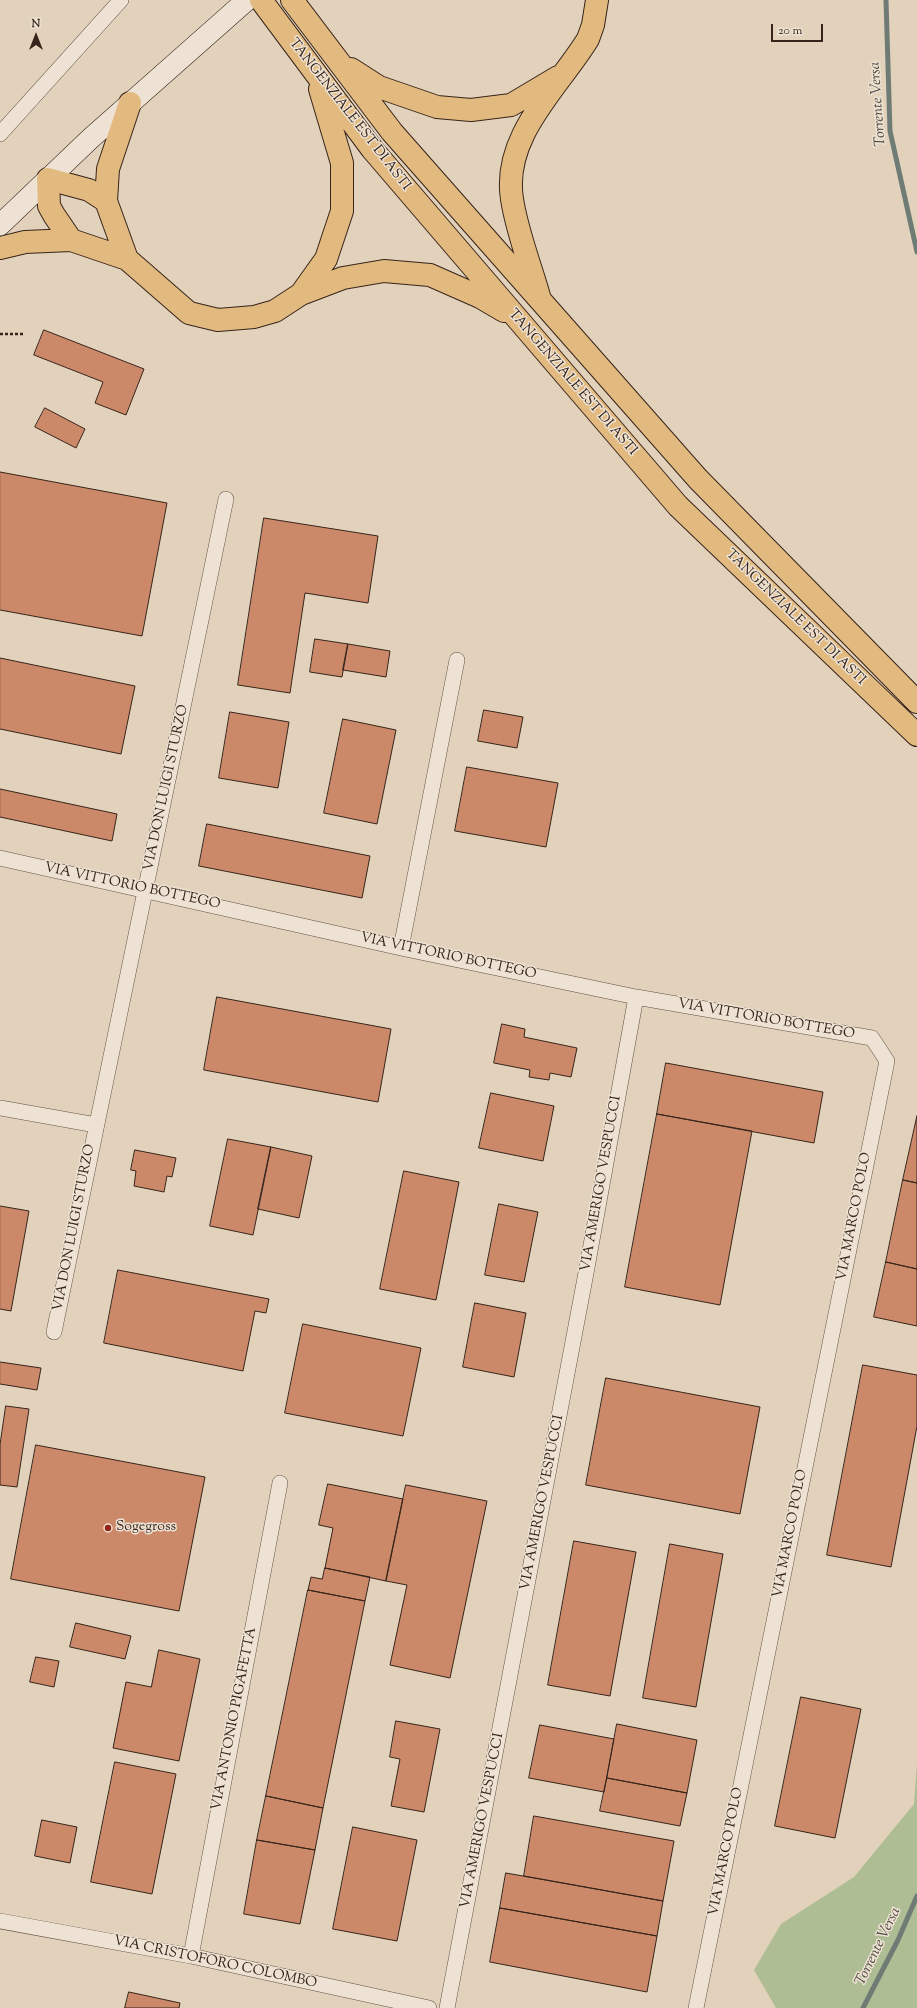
<!DOCTYPE html>
<html>
<head>
<meta charset="utf-8">
<style>
	body { margin:0 }
	#map { position:relative; width:917px; height:2008px; overflow:hidden; background:#e3d2bb; font-family:"Sorts Mill Goudy",serif }
	canvas { display:block }
	.north { position:absolute; left:16px; top:16px; width:40px; height:40px; -webkit-text-stroke:3px #ede2d3; paint-order:stroke; rotate:0deg; font-size:11px; font-weight:700; line-height:16px; text-align:center; color:#36241b }
	.north::after { content:''; display:block; margin:auto; width:14px; height:18px; background:#36241b; clip-path:polygon(50% 0,100% 100%,50% 72%,0 100%) }
	.scale { position:absolute; left:771px; top:24px; width:52px; height:18px; box-sizing:border-box; border:2px solid #36241b; border-top:0; padding-left:5px; font-size:12px; line-height:14px; white-space:nowrap; color:#36241b; -webkit-text-stroke:3px #ede2d3; paint-order:stroke }
</style>
</head>
<body>
<div id="map">
<canvas width="917" height="2008"></canvas>
<div class="north">N</div>
<div class="scale">20 m</div>
</div>
<script>
const context = document.querySelector('canvas').getContext('2d');
context.lineJoin = 'round';
function fill(path, color) { context.fillStyle = color; context.fill(path, 'evenodd'); }
function strokePath(path, color, width, dash) { context.strokeStyle = color; context.lineWidth = width; context.lineCap = dash ? 'butt' : 'round'; context.setLineDash(dash || []); context.stroke(path); }
function drawText(font, color, halo, rows, align = 'center') {
  context.font = font + ' "Sorts Mill Goudy",serif'; context.lineWidth = 3; context.setLineDash([]); context.textBaseline = 'middle'; context.strokeStyle = halo; context.fillStyle = color; for (const [text, x, y, turn = 0] of rows) {
    context.save(); context.translate(x, y); context.rotate((+turn || 0) * Math.PI / 180); context.textAlign = isNaN(turn) ? turn : align; if (halo) context.strokeText(text, 0, 0); context.fillText(text, 0, 0); context.restore();
  }
}
fill(new Path2D(`
	M 917,1763 L 917,2008 L 776,2008 L 754,1970 L 781,1924 L 854,1877 L 914,1804 Z`), '#aebd94');
strokePath(new Path2D(`
	M 886,0 L 890,131 L 917,252
	M 863,2008 L 898,1940 L 917,1896`), '#6f7c75', 5);
const building = new Path2D(`
	M 44,330 L 144,369 L 126,415 L 95,403 L 103,382 L 34,355 Z
	M 45,408 L 85,429 L 76,448 L 35,427 Z
	M 0,472 L 167,503 L 142,636 L 0,610 Z
	M 264,518 L 378,536 L 368,603 L 305,593 L 290,693 L 238,685 Z
	M 315,639 L 348,644 L 342,677 L 310,672 Z
	M 348,644 L 390,651 L 386,677 L 343,670 Z
	M 0,658 L 135,686 L 121,754 L 0,729 Z
	M 484,710 L 523,717 L 517,748 L 478,741 Z
	M 230,712 L 289,722 L 278,788 L 219,778 Z
	M 343,719 L 396,730 L 377,824 L 324,813 Z
	M 467,767 L 558,783 L 546,847 L 455,831 Z
	M 0,789 L 117,814 L 112,841 L 0,817 Z
	M 207,824 L 370,856 L 362,898 L 199,866 Z
	M 217,997 L 391,1029 L 378,1102 L 204,1070 Z
	M 502,1024 L 525,1029 L 524,1037 L 577,1048 L 571,1077 L 550,1073 L 549,1080 L 529,1077 L 530,1070 L 494,1063 Z
	M 666,1063 L 823,1092 L 814,1143 L 657,1114 Z
	M 491,1093 L 554,1106 L 543,1161 L 479,1148 Z
	M 657,1114 L 752,1131 L 720,1305 L 625,1287 Z
	M 917,1116 L 917,1183 L 903,1180 Z
	M 228,1139 L 271,1147 L 253,1235 L 210,1226 Z
	M 271,1147 L 312,1156 L 299,1218 L 258,1209 Z
	M 135,1150 L 176,1158 L 172,1177 L 167,1176 L 164,1192 L 134,1186 L 136,1171 L 131,1170 Z
	M 404,1171 L 459,1182 L 436,1300 L 380,1289 Z
	M 903,1180 L 917,1183 L 917,1269 L 886,1262 Z
	M 499,1204 L 538,1212 L 524,1282 L 485,1275 Z
	M 0,1206 L 29,1211 L 11,1311 L 0,1309 Z
	M 886,1262 L 917,1269 L 917,1326 L 874,1317 Z
	M 118,1270 L 269,1299 L 266,1313 L 255,1311 L 243,1371 L 104,1343 Z
	M 475,1303 L 526,1313 L 514,1377 L 463,1367 Z
	M 303,1324 L 421,1348 L 403,1436 L 285,1413 Z
	M 0,1362 L 41,1368 L 37,1390 L 0,1384 Z
	M 863,1365 L 917,1375 L 917,1426 L 891,1567 L 827,1555 Z
	M 606,1378 L 760,1407 L 740,1514 L 586,1485 Z
	M 6,1406 L 29,1409 L 17,1487 L 0,1485 L 0,1445 Z
	M 36,1445 L 205,1477 L 179,1611 L 11,1579 Z
	M 328,1484 L 403,1499 L 386,1581 L 325,1568 L 333,1528 L 319,1525 Z
	M 406,1485 L 487,1501 L 450,1678 L 390,1665 L 407,1585 L 386,1581 Z
	M 574,1541 L 636,1552 L 610,1696 L 548,1685 Z
	M 670,1544 L 723,1554 L 696,1707 L 643,1698 Z
	M 325,1568 L 370,1577 L 365,1601 L 308,1590 L 311,1577 L 322,1579 Z
	M 308,1590 L 365,1601 L 323,1808 L 266,1796 Z
	M 76,1623 L 131,1636 L 125,1659 L 70,1647 Z
	M 159,1650 L 200,1659 L 179,1761 L 113,1748 L 126,1682 L 151,1687 Z
	M 36,1657 L 59,1661 L 54,1687 L 30,1682 Z
	M 801,1697 L 861,1709 L 835,1838 L 775,1826 Z
	M 396,1721 L 440,1729 L 424,1812 L 391,1806 L 400,1759 L 390,1757 Z
	M 617,1724 L 697,1740 L 687,1793 L 607,1778 Z
	M 540,1725 L 614,1739 L 604,1792 L 529,1778 Z
	M 115,1762 L 176,1774 L 152,1894 L 91,1882 Z
	M 607,1778 L 687,1793 L 680,1826 L 600,1811 Z
	M 266,1796 L 323,1808 L 315,1850 L 257,1840 Z
	M 534,1816 L 674,1841 L 663,1901 L 524,1876 Z
	M 42,1820 L 77,1827 L 70,1863 L 35,1856 Z
	M 353,1827 L 417,1840 L 397,1941 L 333,1929 Z
	M 257,1840 L 315,1850 L 300,1924 L 244,1914 Z
	M 506,1873 L 663,1901 L 657,1936 L 500,1908 Z
	M 500,1908 L 657,1936 L 647,1992 L 490,1962 Z
	M 129,1992 L 180,2003 L 179,2008 L 125,2008 Z`);
fill(building, '#cc8969');
strokePath(building, '#36241b', 1);
const street = new Path2D(`
	M 0,134 L 121,0
	M 0,858 L 401,948 L 636,997 L 872,1038 L 887,1061 L 696,2008
	M 401,948 L 457,660
	M 0,1108 L 96,1125
	M 54,1332 L 226,499
	M 0,1921 L 191,1956 L 429,2008
	M 191,1956 L 280,1483
	M 447,2008 L 586,1273 L 636,997`);
const secondary = new Path2D(`
	M 0,225 L 91,138 L 247,0`);
const highway = new Path2D(`
	M 261,0 L 372,149 L 678,506 L 917,735
	M 292,0 L 392,132 L 698,479 L 917,702
	M 351,69 L 379,87 L 437,107 L 471,110 L 511,105 L 558,77
	M 71,240 L 54,215 L 49,206 L 48,179 L 89,190 L 106,201
	M 0,248 L 25,242 L 71,240 L 127,259 L 189,313 L 218,320 L 254,317 L 275,311 L 301,294 L 343,278 L 384,271 L 430,275 L 480,297 L 504,311
	M 127,259 L 106,201 L 108,169 L 130,103
	M 301,294 L 326,259 L 342,211 L 342,163 L 320,89
	M 539,296 C 530,264 517,232 512,199 C 502,136 558,88 588,39 L 593,25 L 597,0`);
strokePath(street, '#615043', 16);
strokePath(secondary, '#36241b', 22);
strokePath(highway, '#36241b', 24);
strokePath(new Path2D(`
	M 0,334 L 23,334`), '#36241b', 2.5, [3, 2]);
strokePath(street, '#ede2d3', 15);
strokePath(secondary, '#ede2d3', 21);
strokePath(highway, '#e2b97e', 22);
for (const [x, y, r, color] of [
	[108,1528,4,"#8f2418"]
]) { const dot = new Path2D(); dot.arc(x, y, r, 0, 2 * Math.PI); context.fillStyle = color; context.fill(dot); strokePath(dot, '#ede2d3', 1.5); }
drawText('14px', '#36241b', '#ede2d3', [
	["TANGENZIALE EST DI ASTI",349,115,52],
	["TANGENZIALE EST DI ASTI",572,383,49],
	["TANGENZIALE EST DI ASTI",795,618,44],
	["VIA DON LUIGI STURZO",167,788,-78],
	["VIA VITTORIO BOTTEGO",132,887,12],
	["VIA VITTORIO BOTTEGO",448,957,12],
	["VIA VITTORIO BOTTEGO",766,1020,10],
	["VIA AMERIGO VESPUCCI",602,1184,-80],
	["VIA MARCO POLO",855,1217,-79],
	["VIA DON LUIGI STURZO",75,1228,-79],
	["VIA AMERIGO VESPUCCI",543,1503,-79],
	["VIA MARCO POLO",791,1534,-79],
	["VIA ANTONIO PIGAFETTA",235,1719,-79],
	["VIA AMERIGO VESPUCCI",483,1821,-79],
	["VIA MARCO POLO",727,1852,-79],
	["VIA CRISTOFORO COLOMBO",215,1963,12]
]);
drawText('14px', '#36241b', '#ede2d3', [
	["Sogegross",116,1528]
], 'left');
drawText('italic 15px', '#4e4940', '#ede2d3', [
	["Torrente Versa",879,104,-94],
	["Torrente Versa",879,1947,-64]
]);
</script>
</body>
</html>
